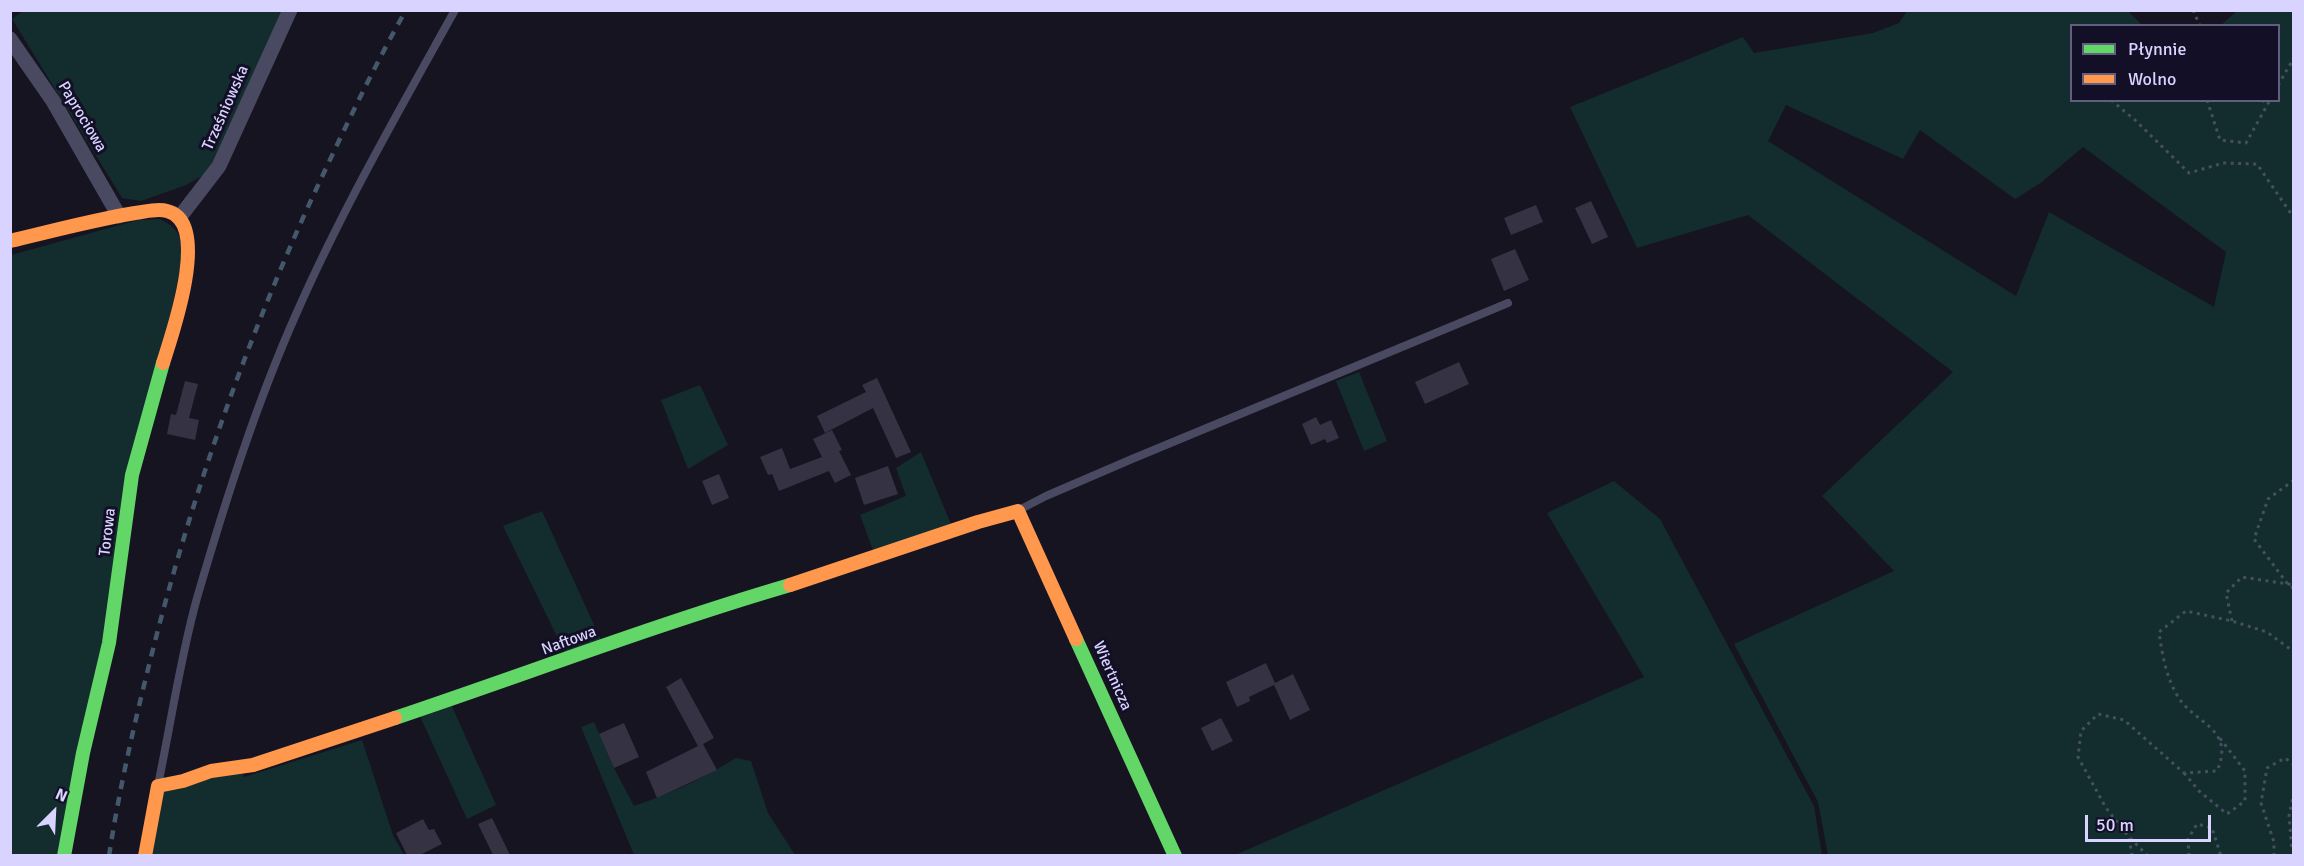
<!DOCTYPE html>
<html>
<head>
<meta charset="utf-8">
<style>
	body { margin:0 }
	#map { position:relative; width:2304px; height:866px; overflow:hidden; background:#161421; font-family:Signika,sans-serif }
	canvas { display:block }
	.frame { position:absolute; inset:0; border:12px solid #d9d4ff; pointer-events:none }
	.legend { position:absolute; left:2070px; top:24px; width:210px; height:78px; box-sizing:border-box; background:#130f26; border:2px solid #625e7d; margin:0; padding:8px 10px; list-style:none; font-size:18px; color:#d9d4ff }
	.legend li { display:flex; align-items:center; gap:12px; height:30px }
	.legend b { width:30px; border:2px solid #625e7d }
	.north { position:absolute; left:24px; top:782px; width:60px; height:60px; -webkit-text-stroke:4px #130f26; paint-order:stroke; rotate:24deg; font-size:16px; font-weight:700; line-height:24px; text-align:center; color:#d9d4ff }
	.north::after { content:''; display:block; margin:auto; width:21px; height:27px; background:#d9d4ff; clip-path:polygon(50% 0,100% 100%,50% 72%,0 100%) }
	.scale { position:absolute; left:2085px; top:815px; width:126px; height:27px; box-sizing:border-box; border:3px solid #d9d4ff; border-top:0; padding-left:8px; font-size:18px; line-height:21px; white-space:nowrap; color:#d9d4ff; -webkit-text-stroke:4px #130f26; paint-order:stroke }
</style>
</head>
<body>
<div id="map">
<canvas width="2304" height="866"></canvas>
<div class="frame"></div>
<ul class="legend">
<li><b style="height:8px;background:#63d668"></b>Płynnie</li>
<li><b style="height:8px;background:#ff974d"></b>Wolno</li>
</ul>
<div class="north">N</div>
<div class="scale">50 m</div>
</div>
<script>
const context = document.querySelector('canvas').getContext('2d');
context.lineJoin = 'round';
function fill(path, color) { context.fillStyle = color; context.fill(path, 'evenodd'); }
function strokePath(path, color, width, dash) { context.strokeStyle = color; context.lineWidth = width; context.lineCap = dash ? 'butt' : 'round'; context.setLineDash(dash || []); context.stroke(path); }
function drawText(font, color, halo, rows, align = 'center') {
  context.font = font + ' Signika,sans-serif'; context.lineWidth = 6; context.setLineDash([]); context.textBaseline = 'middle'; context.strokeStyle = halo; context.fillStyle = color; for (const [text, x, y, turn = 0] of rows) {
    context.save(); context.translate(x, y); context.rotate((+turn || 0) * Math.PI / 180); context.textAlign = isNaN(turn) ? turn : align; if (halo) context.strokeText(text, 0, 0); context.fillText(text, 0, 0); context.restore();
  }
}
fill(new Path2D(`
	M 24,10 L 284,11 L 220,152 L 204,175 L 186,185 L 141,201 L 122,198 L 12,19 Z
	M 1907,11 L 2128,11 L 2142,25 L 2072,26 L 2072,100 L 2278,100 L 2278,26 L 2221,25 L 2237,11 L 2293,11 L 2293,855 L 1828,855 L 1818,802 L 1734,644 L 1894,571 L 1822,496 L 1953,372 L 1748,215 L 1637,248 L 1570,107 L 1743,37 L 1754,53 L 1873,33 L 1899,23 ZM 1786,105 L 1903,159 L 1920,130 L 2015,199 L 2042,182 L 2083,147 L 2226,252 L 2214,307 L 2049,212 L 2016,296 L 1768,141 Z
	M 160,219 C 184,231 181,241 181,265 L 59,855 L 11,856 L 11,255 L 138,220 Z
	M 1359,372 L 1387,441 L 1364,451 L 1336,381 Z
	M 700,385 L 728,445 L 688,469 L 661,400 Z
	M 921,452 L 951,524 L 874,553 L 860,515 L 906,496 L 896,468 Z
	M 1614,481 L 1660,519 L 1814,806 L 1822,855 L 1235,855 L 1644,677 L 1547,513 Z
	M 542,511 L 601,640 L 566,655 L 503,526 Z
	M 451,704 L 496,805 L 467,819 L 419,714 Z
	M 594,722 L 614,768 L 634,806 C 670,794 704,778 736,758 L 751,761 L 768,813 L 795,855 L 634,855 L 581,727 Z
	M 362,740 L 393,835 L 404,855 L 148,856 L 158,786 L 240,767 L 244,777 Z`), '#132c2d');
fill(new Path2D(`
	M 1591,201 L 1608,237 L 1592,244 L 1575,208 Z
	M 1536,205 L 1543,222 L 1511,235 L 1504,218 Z
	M 1515,249 L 1529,280 L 1504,291 L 1491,259 Z
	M 1459,362 L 1469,384 L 1425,404 L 1415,382 Z
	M 877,378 L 911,452 L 896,458 L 873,408 L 825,433 L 817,416 L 866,392 L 862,385 Z
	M 185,381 L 198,384 L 189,418 L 199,420 L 195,440 L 167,434 L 171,414 L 176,415 Z
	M 1316,417 L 1320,425 L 1331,420 L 1339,438 L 1327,443 L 1325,439 L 1311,445 L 1302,424 Z
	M 832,430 L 842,450 L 839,451 L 851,475 L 835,483 L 829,471 L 779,491 L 772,474 L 768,475 L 760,457 L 782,448 L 790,469 L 822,457 L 813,439 Z
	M 888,466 L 898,494 L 864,505 L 855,478 Z
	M 719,474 L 729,498 L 712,505 L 702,481 Z
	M 1266,663 L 1275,683 L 1293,674 L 1310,710 L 1290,720 L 1274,685 L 1249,697 L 1250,701 L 1237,707 L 1226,682 Z
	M 681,678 L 714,738 L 703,744 L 717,770 L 657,798 L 646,772 L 698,746 L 666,687 Z
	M 1221,718 L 1233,741 L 1212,751 L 1201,728 Z
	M 624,723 L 639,757 L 614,768 L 599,734 Z
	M 492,818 L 510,855 L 493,855 L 478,824 Z
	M 423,819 L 429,830 L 434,829 L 442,844 L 420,855 L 407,855 L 396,833 Z`), '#343243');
strokePath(new Path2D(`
	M 2193,10 L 2200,26
	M 2278,85 L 2294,58
	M 2111,100 L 2135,120 L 2189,173 L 2223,163 L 2257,164 L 2294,218
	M 2207,100 L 2220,140 L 2246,143 L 2270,100
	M 2262,100 L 2268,105
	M 2294,480 L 2268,499 L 2254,539 L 2287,583 L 2294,589
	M 2232,621 L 2226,593 L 2242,577 L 2294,585
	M 2184,773 L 2199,791 L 2227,814 L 2245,801 L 2245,771 L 2219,737
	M 2294,792 L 2289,816 L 2292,850 L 2294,851
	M 2130,838 L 2148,856
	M 2132,856 L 2129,837 L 2106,808 L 2078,757 L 2081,731 L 2098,714 L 2124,720 L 2184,773 L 2217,771 C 2236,727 2193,724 2177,695 C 2166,676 2162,654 2159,632 L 2186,611 L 2232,621 L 2267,632 L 2294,652
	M 2189,856 L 2188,839 L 2197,824 L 2212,828 L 2221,856
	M 2274,856 L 2274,842 L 2261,803 L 2267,768 L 2285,758 L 2294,765`), '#44505f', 3, [3, 4.5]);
strokePath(new Path2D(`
	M 1019,510 L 1046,496 L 1132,459 L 1508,303
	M 158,785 C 171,723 180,659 197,598 C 225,502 256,404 297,312 C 343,208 400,109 455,10`), '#4a4962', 8);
strokePath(new Path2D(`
	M 10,39 L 53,101 L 119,216
	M 179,218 L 219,166 L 290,10`), '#4a4962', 15);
strokePath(new Path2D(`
	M 1076,639 L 1175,856
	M 395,718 C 526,674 657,624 790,585
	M 64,856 L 83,753 L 109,643 L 132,475 L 163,363`), '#63d668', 14);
strokePath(new Path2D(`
	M 10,241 C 52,231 93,220 135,213 C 145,212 157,208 167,211 C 212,222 172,334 163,363
	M 790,585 L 978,522 L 1018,511 L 1076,639
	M 145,856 L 158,786 L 183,781 L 211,771 L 253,765 L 395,718`), '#ff974d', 14);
strokePath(new Path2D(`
	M 109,856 C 119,790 134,725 150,661 C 190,501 244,346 313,196 C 342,134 372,70 406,10`), '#43596b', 4.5, [9, 8]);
drawText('16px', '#d9d4ff', '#130f26', [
	["Trześniowska",226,108,-66],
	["Paprociowa",82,117,59],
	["Torowa",108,532,-83],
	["Naftowa",569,641,-20],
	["Wiertnicza",1112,676,66]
]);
</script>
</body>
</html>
